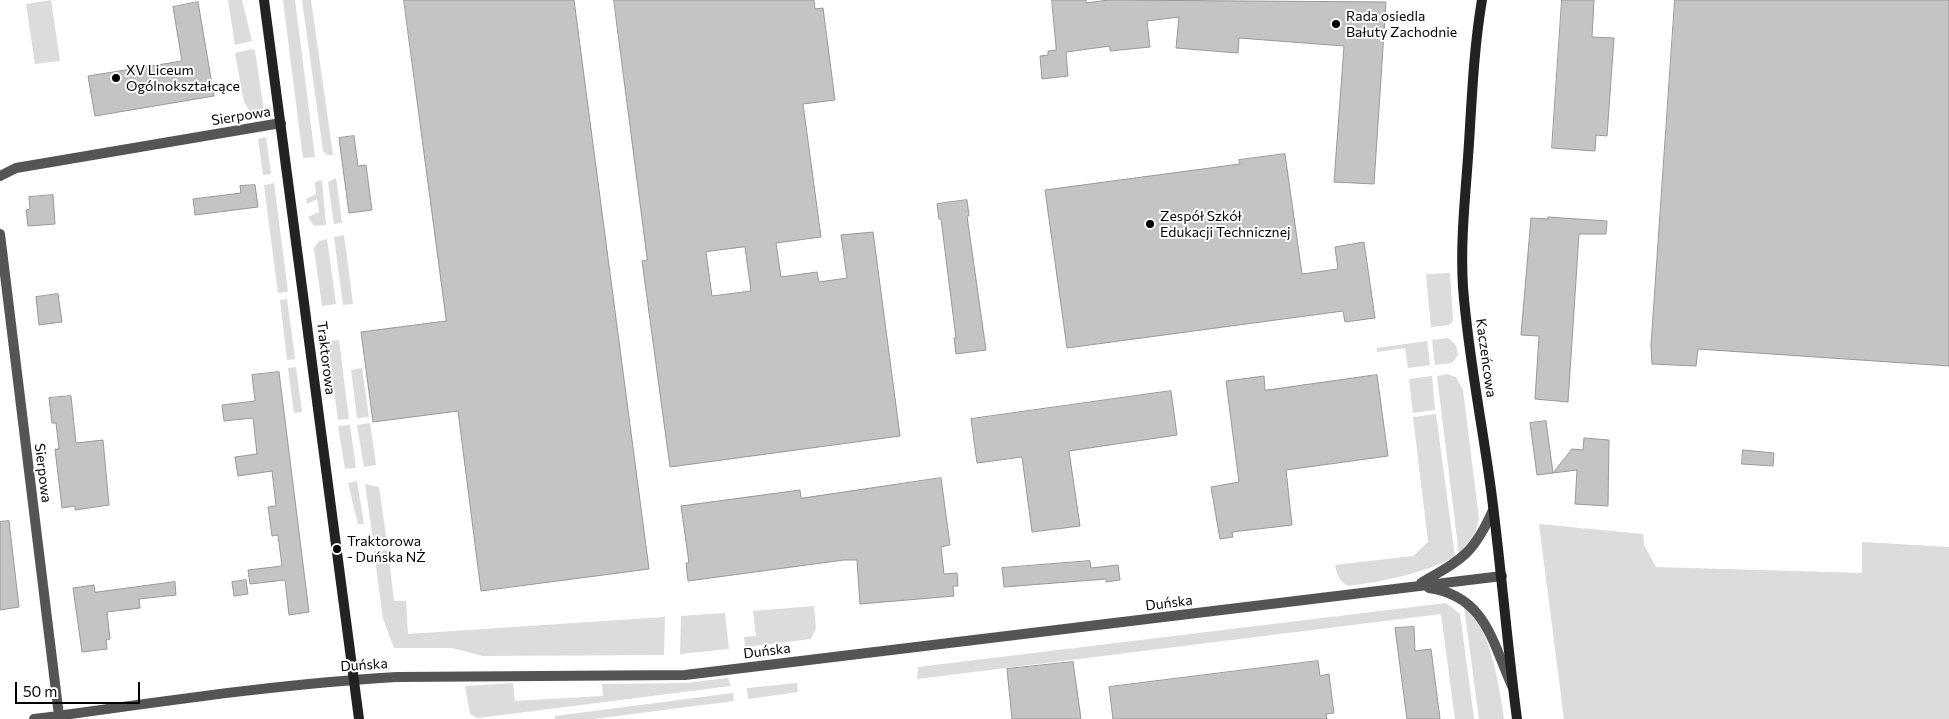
<!DOCTYPE html>
<html>
<head>
<meta charset="utf-8">
<style>
	body { margin:0 }
	#map { position:relative; width:1949px; height:719px; overflow:hidden; background:#fff; font-family:Commissioner,sans-serif }
	canvas { display:block }
	.scale { position:absolute; left:15px; top:682px; width:125px; height:22px; box-sizing:border-box; border:2px solid #000; border-top:0; padding-left:6px; font-size:15px; line-height:18px; white-space:nowrap; color:#000; -webkit-text-stroke:4px #fff; paint-order:stroke }
</style>
</head>
<body>
<div id="map">
<canvas width="1949" height="719"></canvas>
<div class="scale">50 m</div>
</div>
<script>
const context = document.querySelector('canvas').getContext('2d');
context.lineJoin = 'round';
function fill(path, color) { context.fillStyle = color; context.fill(path, 'evenodd'); }
function strokePath(path, color, width, dash) { context.strokeStyle = color; context.lineWidth = width; context.lineCap = dash ? 'butt' : 'round'; context.setLineDash(dash || []); context.stroke(path); }
function drawText(font, color, halo, rows, align = 'center') {
  context.font = font + ' Commissioner,sans-serif'; context.lineWidth = 4; context.setLineDash([]); context.textBaseline = 'middle'; context.strokeStyle = halo; context.fillStyle = color; for (const [text, x, y, turn = 0] of rows) {
    context.save(); context.translate(x, y); context.rotate((+turn || 0) * Math.PI / 180); context.textAlign = isNaN(turn) ? turn : align; if (halo) context.strokeText(text, 0, 0); context.fillText(text, 0, 0); context.restore();
  }
}
fill(new Path2D(`
	M 51,0 L 60,61 L 35,64 L 26,4 Z
	M 228,0 L 242,0 L 252,41 L 235,45 Z
	M 283,0 L 295,0 L 315,157 L 303,158 Z
	M 302,0 L 311,0 L 333,155 L 327,155 L 323,151 Z
	M 253,49 L 255,51 L 265,118 L 256,120 L 244,102 L 235,53 Z
	M 266,137 L 271,174 L 263,175 L 258,139 Z
	M 336,178 L 342,223 L 334,224 L 328,182 Z
	M 322,180 L 326,225 L 314,226 L 308,217 L 319,212 L 317,199 L 307,204 L 306,199 L 316,194 L 315,182 Z
	M 274,183 L 288,292 L 278,293 L 264,185 Z
	M 344,235 L 353,304 L 343,305 L 334,237 Z
	M 327,239 L 336,304 L 322,306 L 314,248 L 319,241 Z
	M 1450,273 L 1453,321 L 1449,325 L 1431,327 L 1426,274 Z
	M 287,299 L 295,359 L 287,360 L 280,300 Z
	M 1448,338 L 1456,345 L 1458,355 L 1452,363 L 1435,365 L 1432,340 Z
	M 339,340 L 349,419 L 338,420 L 327,341 Z
	M 1427,341 L 1430,365 L 1408,368 L 1405,348 L 1377,352 L 1377,348 Z
	M 296,367 L 302,412 L 294,413 L 288,368 Z
	M 362,368 L 369,417 L 357,418 L 351,370 Z
	M 1447,374 L 1456,377 L 1463,390 L 1479,519 L 1474,536 L 1459,555 L 1437,376 Z
	M 1432,376 L 1435,410 L 1413,413 L 1409,379 Z
	M 1436,414 L 1455,557 C 1421,574 1386,581 1348,586 C 1339,581 1337,575 1335,565 L 1413,556 L 1428,542 L 1413,417 Z
	M 370,423 L 376,465 L 364,467 L 357,425 Z
	M 350,425 L 356,468 L 345,469 L 338,426 Z
	M 357,481 L 364,524 L 358,524 L 348,483 Z
	M 365,484 L 379,487 L 387,543 L 374,546 Z
	M 1539,524 L 1643,534 L 1644,545 L 1656,567 L 1862,573 L 1862,542 L 1949,547 L 1949,719 L 1564,719 Z
	M 388,550 L 394,601 L 406,601 L 408,634 L 665,617 L 664,655 L 483,656 L 452,648 L 394,648 L 383,619 L 374,551 Z
	M 1446,603 L 1460,614 L 1474,719 L 1455,719 L 1441,614 L 917,679 L 918,667 Z
	M 814,606 L 816,628 L 811,639 L 745,647 L 744,637 L 756,636 L 753,611 Z
	M 1464,606 C 1469,611 1475,617 1479,624 C 1493,649 1500,690 1504,719 L 1479,719 Z
	M 725,613 L 729,649 L 680,654 L 681,616 Z
	M 728,678 L 731,686 L 478,718 L 470,714 L 465,686 L 513,683 L 515,701 L 603,696 L 602,684 L 686,683 Z
	M 797,683 L 798,692 L 748,699 L 747,688 Z
	M 733,693 L 734,701 L 593,719 L 555,719 L 555,716 Z`), '#dcdcdc');
const building = new Path2D(`
	M 404,0 L 574,0 L 649,569 L 481,591 L 458,411 L 373,422 L 361,332 L 446,321 Z
	M 614,0 L 814,0 L 815,9 L 823,8 L 835,100 L 803,104 L 821,237 L 776,243 L 781,277 L 817,272 L 819,282 L 847,278 L 841,235 L 873,232 L 900,436 L 670,467 L 642,261 L 647,260 ZM 745,247 L 751,291 L 712,296 L 706,252 Z
	M 1052,0 L 1086,0 L 1086,3 L 1108,0 L 1386,2 L 1374,184 L 1334,182 L 1344,46 L 1239,38 L 1238,53 L 1176,48 L 1179,17 L 1147,21 L 1150,47 L 1110,51 L 1110,46 L 1066,52 L 1068,76 L 1042,79 L 1040,56 L 1048,55 L 1048,51 L 1056,50 Z
	M 1562,0 L 1594,0 L 1592,37 L 1614,38 L 1607,136 L 1596,135 L 1595,151 L 1552,148 Z
	M 1675,0 L 1949,0 L 1949,366 L 1698,349 L 1696,366 L 1652,364 L 1651,346 Z
	M 198,2 L 214,96 L 95,116 L 88,76 L 182,61 L 173,7 Z
	M 354,136 L 358,166 L 366,165 L 372,210 L 349,213 L 339,138 Z
	M 1285,154 L 1302,274 L 1338,269 L 1335,247 L 1364,242 L 1375,318 L 1345,322 L 1343,311 L 1067,348 L 1045,190 L 1240,164 L 1239,160 Z
	M 255,185 L 258,207 L 195,215 L 193,199 L 241,193 L 240,186 Z
	M 53,195 L 55,224 L 28,226 L 26,210 L 30,209 L 29,197 Z
	M 967,200 L 969,216 L 967,216 L 986,350 L 956,354 L 954,338 L 956,338 L 941,219 L 939,219 L 937,204 Z
	M 1548,217 L 1607,221 L 1606,234 L 1579,234 L 1568,402 L 1535,399 L 1539,336 L 1521,335 L 1531,218 L 1548,219 Z
	M 58,294 L 62,322 L 39,325 L 36,297 Z
	M 279,372 L 309,612 L 289,615 L 285,580 L 250,584 L 248,570 L 282,566 L 278,535 L 272,536 L 268,507 L 276,506 L 272,471 L 238,476 L 235,457 L 257,454 L 253,418 L 224,421 L 222,405 L 255,401 L 252,375 Z
	M 1377,375 L 1388,456 L 1286,470 L 1292,525 L 1232,532 L 1233,537 L 1220,539 L 1211,487 L 1239,482 L 1226,381 L 1264,376 L 1265,390 Z
	M 1171,391 L 1177,435 L 1069,451 L 1080,526 L 1032,532 L 1022,457 L 977,463 L 971,419 Z
	M 71,396 L 76,443 L 103,440 L 109,505 L 75,510 L 75,506 L 62,508 L 55,449 L 59,449 L 56,423 L 52,423 L 49,398 Z
	M 1546,421 L 1553,473 L 1572,449 L 1583,450 L 1584,438 L 1609,440 L 1608,506 L 1575,504 L 1577,470 L 1537,475 L 1530,423 Z
	M 1743,450 L 1774,453 L 1773,466 L 1742,464 Z
	M 941,478 L 950,545 L 941,547 L 944,574 L 957,573 L 958,586 L 953,586 L 954,596 L 860,604 L 857,560 L 844,560 L 688,581 L 686,563 L 689,563 L 681,506 L 800,490 L 801,498 Z
	M 9,521 L 19,607 L 0,610 L 0,522 Z
	M 1090,561 L 1091,568 L 1118,565 L 1120,580 L 1106,582 L 1106,579 L 1004,587 L 1002,568 Z
	M 246,580 L 248,594 L 234,596 L 232,582 Z
	M 175,582 L 176,595 L 139,599 L 140,608 L 107,612 L 110,639 L 106,640 L 107,649 L 82,652 L 73,588 L 94,585 L 95,592 Z
	M 1414,627 L 1415,651 L 1431,649 L 1440,719 L 1407,719 L 1395,628 Z
	M 1318,661 L 1320,676 L 1329,674 L 1334,713 L 1326,714 L 1327,719 L 1113,719 L 1109,687 Z
	M 1073,662 L 1081,719 L 1012,719 L 1007,669 Z`);
fill(building, '#c4c4c4');
strokePath(building, '#999', 1);
strokePath(new Path2D(`
	M 0,176 L 16,168 L 281,123
	M 0,234 L 59,716
	M 1421,583 C 1462,559 1473,555 1493,510
	M 1429,588 C 1485,596 1492,641 1512,686
	M 34,719 C 154,703 275,684 397,677 L 685,675 L 1502,576`), '#555', 10);
strokePath(new Path2D(`
	M 264,0 L 359,719
	M 1482,0 C 1474,47 1472,95 1469,143 C 1466,191 1460,239 1463,287 C 1468,355 1482,422 1491,490 C 1501,566 1507,643 1517,719`), '#222', 10);
for (const [x, y, r, color] of [
	[1336,24,5,"#000"],
	[116,78,5,"#000"],
	[1150,224,5,"#000"],
	[337,549,5,"#000"]
]) { const dot = new Path2D(); dot.arc(x, y, r, 0, 2 * Math.PI); context.fillStyle = color; context.fill(dot); strokePath(dot, '#fff', 2); }
drawText('14px', '#000', '#fff', [
	["Rada osiedla",1346,16],
	["Bałuty Zachodnie",1346,32],
	["XV Liceum",126,70],
	["Ogólnokształcące",126,86],
	["Zespół Szkół",1160,216],
	["Edukacji Technicznej",1160,232],
	["Traktorowa",347,541],
	["- Duńska NŻ",347,557]
], 'left');
drawText('14px', '#000', '#fff', [
	["Sierpowa",241,116,-9],
	["Traktorowa",326,358,83],
	["Kaczeńcowa",1486,358,82],
	["Sierpowa",43,473,83],
	["Duńska",1169,603,-7],
	["Duńska",767,651,-7],
	["Duńska",364,665,-4]
]);
</script>
</body>
</html>
